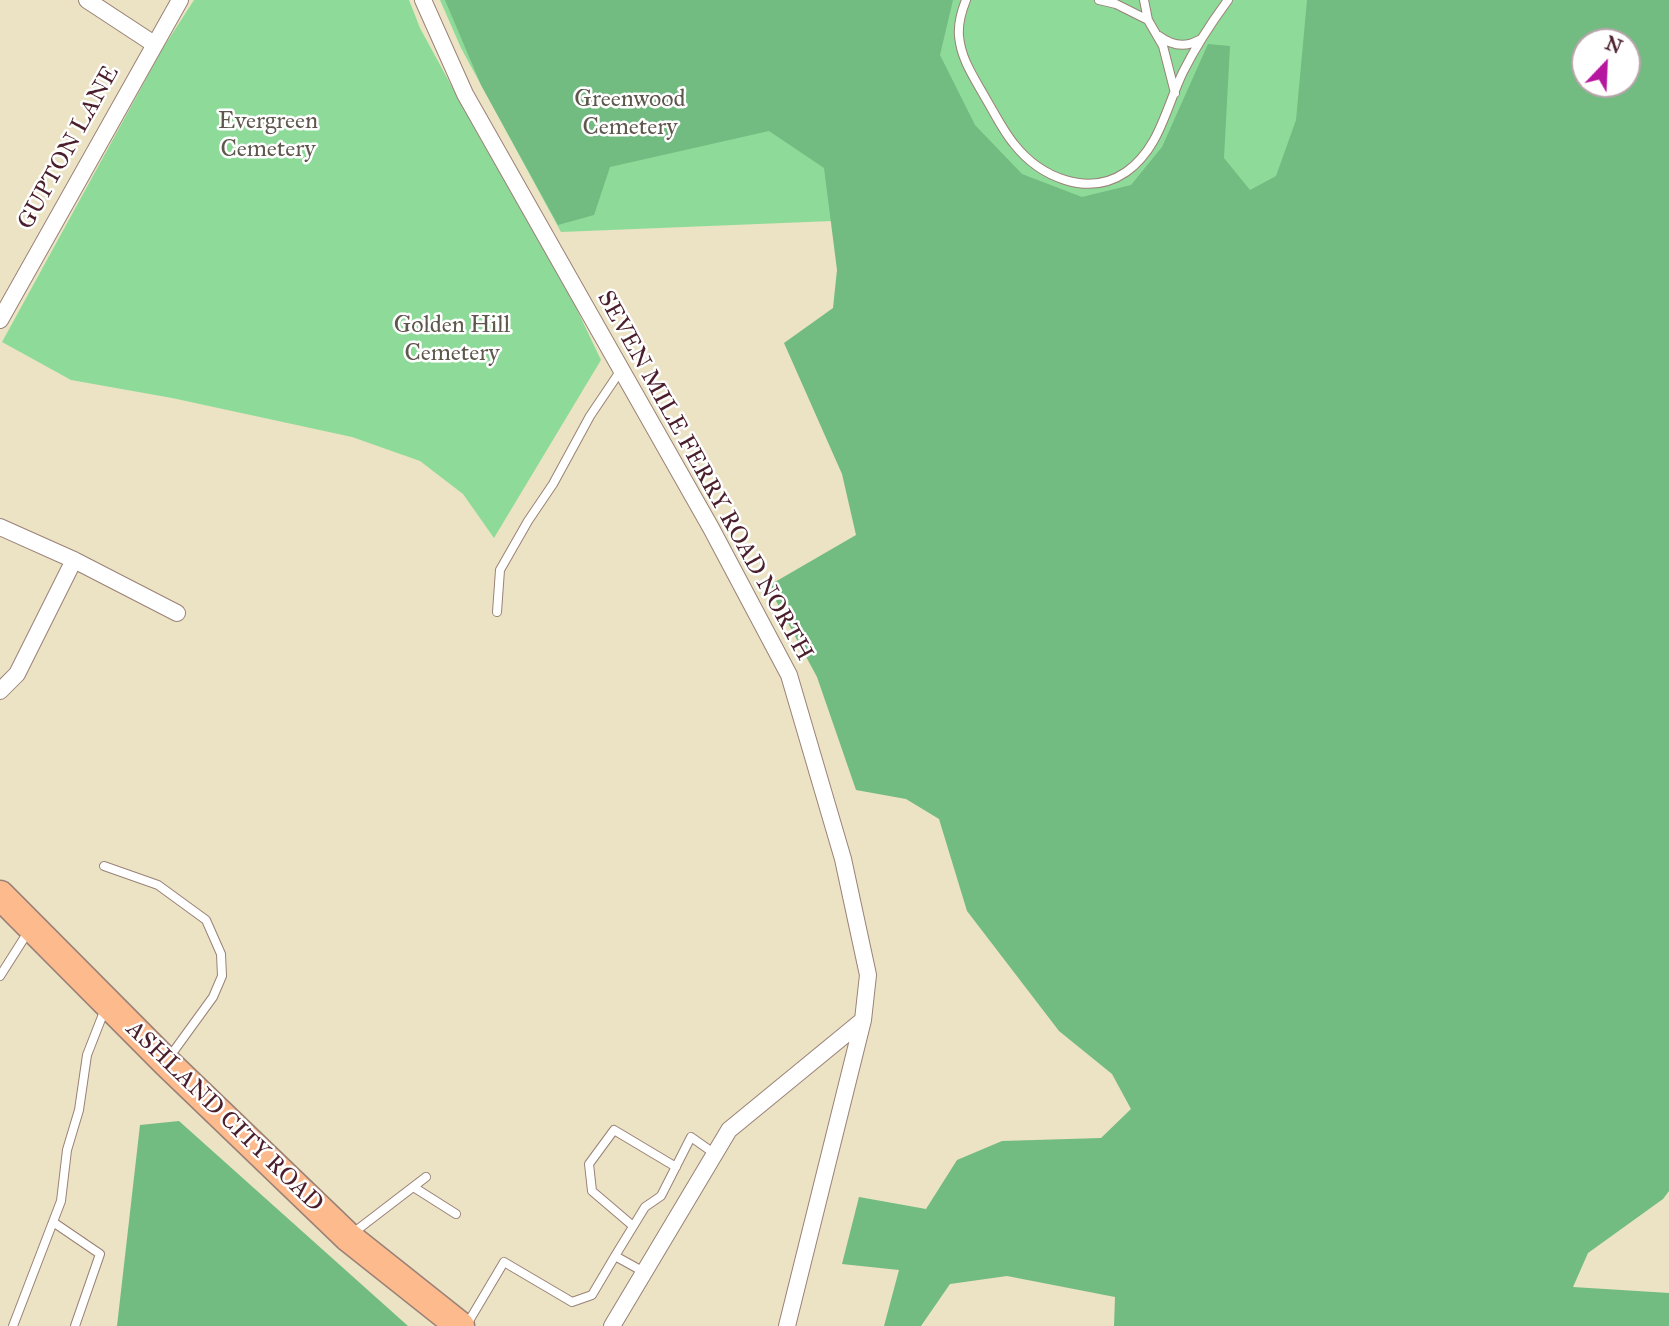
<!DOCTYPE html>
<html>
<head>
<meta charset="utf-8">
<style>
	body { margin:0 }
	#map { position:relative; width:1669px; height:1326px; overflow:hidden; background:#ebe3c3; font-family:"IM FELL Great Primer",serif }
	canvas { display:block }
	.north { position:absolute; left:1571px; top:28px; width:70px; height:70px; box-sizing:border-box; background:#fff; border:2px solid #b7a5aa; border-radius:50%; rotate:23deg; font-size:19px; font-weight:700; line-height:28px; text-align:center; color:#4a1f2b }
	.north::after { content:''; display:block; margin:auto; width:24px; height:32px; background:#b5179e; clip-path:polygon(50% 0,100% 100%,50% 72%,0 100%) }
</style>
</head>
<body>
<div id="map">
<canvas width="1669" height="1326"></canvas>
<div class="north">N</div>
</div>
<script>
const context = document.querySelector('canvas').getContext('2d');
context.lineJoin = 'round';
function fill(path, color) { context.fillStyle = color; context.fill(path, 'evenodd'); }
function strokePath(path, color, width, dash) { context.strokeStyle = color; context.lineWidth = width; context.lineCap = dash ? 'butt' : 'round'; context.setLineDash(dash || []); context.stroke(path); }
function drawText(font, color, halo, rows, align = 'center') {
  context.font = font + ' "IM FELL Great Primer",serif'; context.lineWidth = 5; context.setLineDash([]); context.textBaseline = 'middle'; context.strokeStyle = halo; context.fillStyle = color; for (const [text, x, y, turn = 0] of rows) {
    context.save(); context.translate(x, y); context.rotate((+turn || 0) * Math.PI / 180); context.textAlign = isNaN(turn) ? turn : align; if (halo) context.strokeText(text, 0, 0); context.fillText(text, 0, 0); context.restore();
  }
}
fill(new Path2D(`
	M 194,0 L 409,0 L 420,28 L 482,142 L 561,276 L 601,360 L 494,538 L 463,494 L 420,461 L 352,437 L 172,398 L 71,380 L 2,342 L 163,48 Z
	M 440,0 L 1330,0 L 1301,202 L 561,232 L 461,48 Z`), '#8edb99');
fill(new Path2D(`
	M 445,0 L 953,0 L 940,55 L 975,125 L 1022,174 L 1082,197 L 1131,185 L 1162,147 L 1208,44 L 1230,46 L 1224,158 L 1250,190 L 1276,176 L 1296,120 L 1307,0 L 1669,0 L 1669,1191 L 1663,1199 L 1588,1253 L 1573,1287 L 1669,1293 L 1669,1326 L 1114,1326 L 1115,1297 L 1007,1276 L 950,1284 L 921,1326 L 884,1326 L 899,1270 L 842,1264 L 859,1197 L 926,1209 L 957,1160 L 1002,1141 L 1101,1138 L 1131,1109 L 1112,1074 L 1059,1031 L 967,911 L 939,819 L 906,799 L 856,790 L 817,677 L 768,586 L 856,535 L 842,474 L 784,343 L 833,308 L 837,270 L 824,168 L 769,131 L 610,167 L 594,215 L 558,225 L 481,85 ZM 1627,42 L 1627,84 L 1585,84 L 1585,42 Z
	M 179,1121 L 408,1326 L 117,1326 L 140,1125 Z`), '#72bb81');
const service = new Path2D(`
	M 966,0 C 962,10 958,25 959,36 C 961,60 975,79 986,99 C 995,114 1003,131 1014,144 C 1040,177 1088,198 1126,172 C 1160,148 1166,107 1183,72 C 1196,46 1211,23 1228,0
	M 1099,0 L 1116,4 L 1148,20
	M 1144,0 L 1148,20 L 1163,46 L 1175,93
	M 1159,36 C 1171,45 1185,48 1199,40
	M 497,612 L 500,570 L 528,521 L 553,484 L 590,416 L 621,370
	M 104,866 L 158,885 L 206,920 L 221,954 L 222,976 L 213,997 L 168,1059
	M 0,976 L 28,932
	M 415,1188 L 456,1214
	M 53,1222 L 100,1254 L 75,1326
	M 633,1226 L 592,1191 L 589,1164 L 614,1130 L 676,1167
	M 353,1233 L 426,1177
	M 615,1256 L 645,1207 L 661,1196 L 691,1137 L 715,1154
	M 13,1326 L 61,1201 L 67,1150 L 79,1110 L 87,1055 L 105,1009
	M 466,1326 L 504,1262 L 572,1302 L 592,1295 L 615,1256 L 644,1272`);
const minor = new Path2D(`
	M 87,0 L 154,44
	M 423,0 L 465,94 L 711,528 L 789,675 L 843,859 L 868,975 L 863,1020 L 787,1326
	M 0,320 L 180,0
	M 0,527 L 74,560 L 177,613
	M 0,691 L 17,674 L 74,560
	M 612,1326 L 729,1130 L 863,1020`);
const trunk = new Path2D(`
	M 0,895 L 166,1062 L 348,1237 L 460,1326`);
strokePath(service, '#9a8177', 10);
strokePath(minor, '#9a8177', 18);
strokePath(trunk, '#9a8177', 31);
strokePath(service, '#fff', 8);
strokePath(minor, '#fff', 16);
strokePath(trunk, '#fcba8d', 28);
drawText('24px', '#5e574c', '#fff', [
	["Greenwood",630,100],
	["Cemetery",630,128],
	["Evergreen",268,122],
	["Cemetery",268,150],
	["Golden Hill",452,326],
	["Cemetery",452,354]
]);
drawText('24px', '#4a1f2b', '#fff', [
	["GUPTON LANE",69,148,-61],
	["SEVEN MILE FERRY ROAD NORTH",704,476,61],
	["ASHLAND CITY ROAD",224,1117,44]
]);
</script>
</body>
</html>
